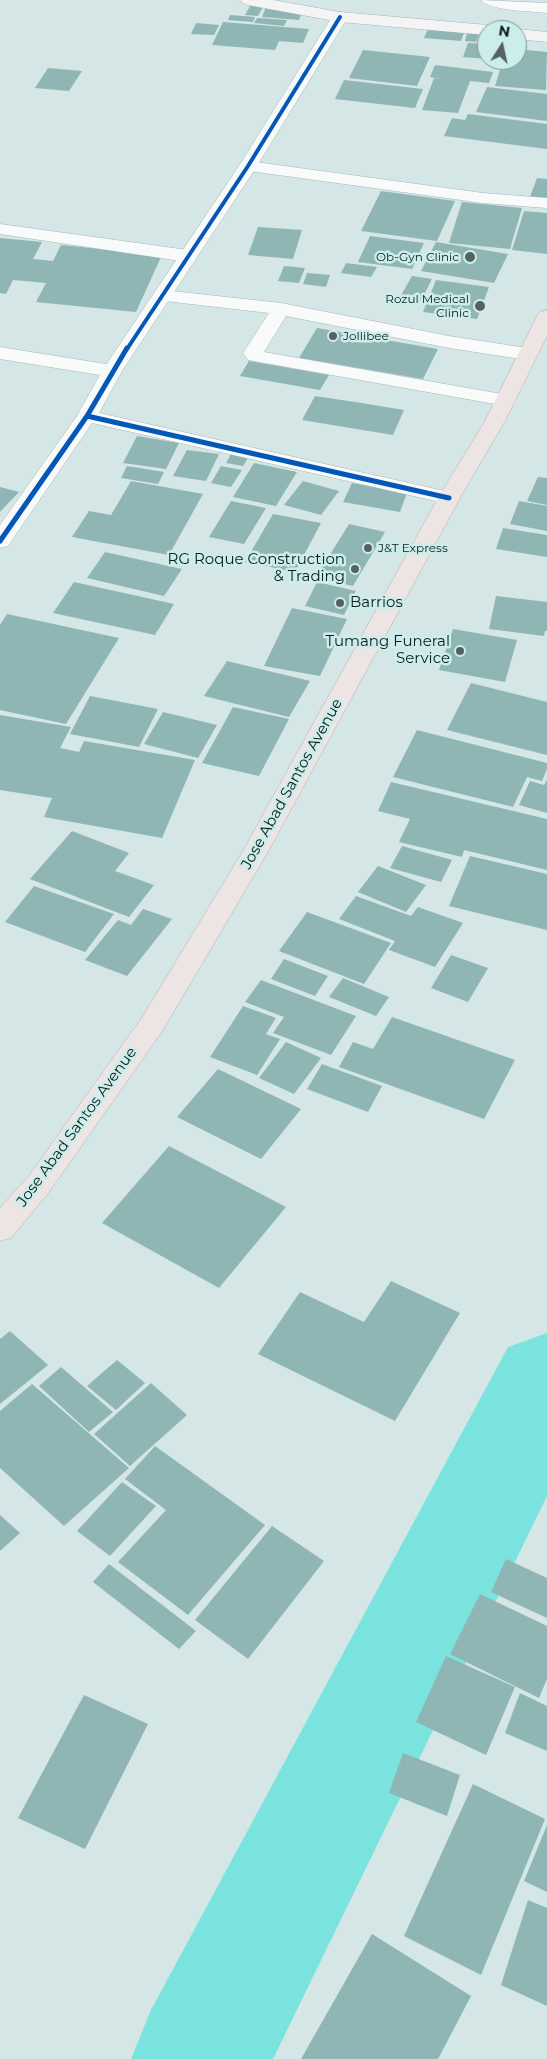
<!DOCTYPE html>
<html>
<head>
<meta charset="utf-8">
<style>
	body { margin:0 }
	#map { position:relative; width:547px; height:2059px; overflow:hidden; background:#d4e6e5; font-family:Montserrat,sans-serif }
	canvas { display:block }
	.north { position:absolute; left:477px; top:20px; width:50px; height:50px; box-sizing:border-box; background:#cceeeb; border:1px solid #809a98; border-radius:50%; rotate:10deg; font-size:14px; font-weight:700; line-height:20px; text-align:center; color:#0f1b1b }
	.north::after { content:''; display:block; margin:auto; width:18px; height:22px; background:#546262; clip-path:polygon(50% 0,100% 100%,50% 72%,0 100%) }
</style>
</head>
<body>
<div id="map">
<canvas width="547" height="2059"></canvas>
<div class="north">N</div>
</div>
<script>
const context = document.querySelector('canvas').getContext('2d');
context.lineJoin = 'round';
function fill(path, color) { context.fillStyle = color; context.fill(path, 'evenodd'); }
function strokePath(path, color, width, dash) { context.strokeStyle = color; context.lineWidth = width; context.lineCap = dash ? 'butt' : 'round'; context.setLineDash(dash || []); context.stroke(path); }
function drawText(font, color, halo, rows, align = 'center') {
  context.font = font + ' Montserrat,sans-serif'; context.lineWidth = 5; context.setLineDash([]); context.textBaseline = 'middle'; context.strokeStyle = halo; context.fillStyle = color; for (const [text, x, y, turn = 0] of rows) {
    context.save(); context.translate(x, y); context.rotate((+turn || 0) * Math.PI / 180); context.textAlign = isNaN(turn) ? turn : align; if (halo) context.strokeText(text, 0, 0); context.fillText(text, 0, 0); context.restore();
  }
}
fill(new Path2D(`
	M 547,1333 L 547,1496 L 273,2059 L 131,2059 L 151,2010 L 508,1347 Z`), '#7ae3dd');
fill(new Path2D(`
	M 250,6 L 263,7 L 258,16 L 245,15 Z
	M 266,7 L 303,9 L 299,20 L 262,17 Z
	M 230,15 L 255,17 L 253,22 L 228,20 Z
	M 257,18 L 287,20 L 284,26 L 254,23 Z
	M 223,22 L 309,29 L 303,43 L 279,41 L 275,50 L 212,45 Z
	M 196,23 L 219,25 L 214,35 L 191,34 Z
	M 428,29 L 464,33 L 461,41 L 424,38 Z
	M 467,33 L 479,34 L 476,42 L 465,41 Z
	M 468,43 L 487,44 L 487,59 L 463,57 Z
	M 517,49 L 547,52 L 546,90 L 495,86 L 503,60 L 517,60 Z
	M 363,50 L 430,57 L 417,86 L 349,78 Z
	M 435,65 L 493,72 L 489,83 L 470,81 L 458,113 L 422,110 L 434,78 L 448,80 L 430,77 Z
	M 48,68 L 82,71 L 69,91 L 35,88 Z
	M 344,80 L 423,89 L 415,108 L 335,99 Z
	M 487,87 L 547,94 L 547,121 L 476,112 Z
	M 468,114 L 547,124 L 547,149 L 444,136 L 452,118 L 465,120 Z
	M 537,178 L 547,179 L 547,199 L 530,197 Z
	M 381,191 L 455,201 L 437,241 L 361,231 Z
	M 462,202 L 522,208 L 510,249 L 449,243 Z
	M 524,211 L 547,213 L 547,254 L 512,250 Z
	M 258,227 L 302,230 L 293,259 L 248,255 Z
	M 370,236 L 424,243 L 412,269 L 358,262 Z
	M 0,238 L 42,242 L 33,259 L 53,261 L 61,245 L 162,255 L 136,312 L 36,302 L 46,283 L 13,280 L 6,294 L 0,293 Z
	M 436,242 L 508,254 L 494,283 L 421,271 Z
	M 346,263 L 377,267 L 371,277 L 341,273 Z
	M 284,266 L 305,268 L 299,283 L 278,281 Z
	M 307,273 L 330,275 L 326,287 L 303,284 Z
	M 412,276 L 432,279 L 421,301 L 400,297 Z
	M 436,280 L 489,287 L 477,319 L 423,312 Z
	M 317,328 L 438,349 L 423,379 L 299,358 Z
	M 249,361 L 329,375 L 320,390 L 240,376 Z
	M 315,396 L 355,402 L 404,410 L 393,435 L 302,420 Z
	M 137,436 L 179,443 L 166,469 L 123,463 Z
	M 187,450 L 219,454 L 206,481 L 173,476 Z
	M 232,452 L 250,455 L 243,466 L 226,463 Z
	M 254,463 L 297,472 L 276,506 L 233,497 Z
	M 127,466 L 164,472 L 158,484 L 121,478 Z
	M 221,466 L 242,470 L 231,487 L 211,483 Z
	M 538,477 L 547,478 L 547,505 L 527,501 Z
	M 131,481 L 203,494 L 169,555 L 72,537 L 89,511 L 111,515 Z
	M 303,481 L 339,491 L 321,515 L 284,505 Z
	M 352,483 L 407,493 L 400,512 L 343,502 Z
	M 0,487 L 19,492 L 0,512 Z
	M 231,501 L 266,508 L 244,544 L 209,537 Z
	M 519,501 L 547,506 L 547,531 L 510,524 Z
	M 273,514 L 321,523 L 295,572 L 245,562 Z
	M 349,524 L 385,532 L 353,586 L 316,577 Z
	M 503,528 L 547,535 L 547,557 L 496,549 Z
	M 105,552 L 182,569 L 164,596 L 87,578 Z
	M 74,582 L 174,604 L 155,635 L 53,613 Z
	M 317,582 L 356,591 L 344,615 L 305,606 Z
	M 496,596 L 547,602 L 547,631 L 545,631 L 544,636 L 489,629 Z
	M 292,608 L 347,619 L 320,676 L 264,666 Z
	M 7,614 L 119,638 L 66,724 L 0,710 L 0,625 Z
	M 453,629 L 517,640 L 505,682 L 439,670 Z
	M 227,661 L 310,681 L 289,717 L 204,696 Z
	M 471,683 L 547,702 L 547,755 L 447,730 Z
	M 90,696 L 158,709 L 139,747 L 70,734 Z
	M 233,707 L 289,719 L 259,776 L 202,763 Z
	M 163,712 L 217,725 L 198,758 L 144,744 Z
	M 0,715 L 71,727 L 60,748 L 79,752 L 84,741 L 195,760 L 162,838 L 44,817 L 52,798 L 0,790 Z
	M 417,730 L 547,763 L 547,769 L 542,781 L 527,777 L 513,807 L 393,777 Z
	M 547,780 L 547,813 L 519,805 L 530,781 L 544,785 Z
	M 391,782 L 547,819 L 547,870 L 464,850 L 462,857 L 399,842 L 410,819 L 378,811 Z
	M 72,831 L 129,853 L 115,871 L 154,885 L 129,917 L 30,879 Z
	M 402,846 L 452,860 L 441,882 L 390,868 Z
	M 470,856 L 547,874 L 547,930 L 449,906 Z
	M 378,866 L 426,885 L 406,912 L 358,892 Z
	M 34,886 L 114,914 L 85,952 L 5,922 Z
	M 356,896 L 411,916 L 418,907 L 463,923 L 435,967 L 389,950 L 395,941 L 339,919 Z
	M 143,909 L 172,919 L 127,976 L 85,960 L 118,920 L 131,925 Z
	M 307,912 L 391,943 L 364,984 L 279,951 Z
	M 451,955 L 488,968 L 468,1002 L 431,988 Z
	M 284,959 L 328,976 L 315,996 L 271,979 Z
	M 343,978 L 389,997 L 376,1016 L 329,997 Z
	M 261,980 L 356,1016 L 331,1055 L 273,1033 L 284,1017 L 245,1002 Z
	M 243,1006 L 276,1018 L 266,1034 L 280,1039 L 257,1075 L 210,1057 Z
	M 392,1017 L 515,1060 L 484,1119 L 339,1067 L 353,1042 L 373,1049 Z
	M 286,1042 L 321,1058 L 294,1094 L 259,1078 Z
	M 322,1064 L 382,1086 L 368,1112 L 307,1089 Z
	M 218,1069 L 301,1109 L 261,1159 L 177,1117 Z
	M 169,1146 L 286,1207 L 219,1288 L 102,1223 Z
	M 391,1281 L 460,1313 L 395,1421 L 258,1354 L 300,1292 L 364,1322 Z
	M 10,1331 L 48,1365 L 0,1404 L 0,1339 Z
	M 117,1360 L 145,1383 L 116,1410 L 87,1386 Z
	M 61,1367 L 113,1412 L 89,1432 L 39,1386 Z
	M 151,1383 L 187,1415 L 130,1466 L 94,1434 Z
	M 32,1384 L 129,1468 L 64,1526 L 0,1468 L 0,1411 Z
	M 155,1446 L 265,1525 L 188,1615 L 118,1562 L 166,1510 L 125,1479 Z
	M 122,1482 L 156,1506 L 110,1556 L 77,1531 Z
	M 0,1515 L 20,1533 L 0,1551 Z
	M 272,1526 L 324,1561 L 248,1659 L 195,1620 Z
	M 506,1559 L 547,1578 L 547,1618 L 491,1592 Z
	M 109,1564 L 196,1631 L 179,1649 L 93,1582 Z
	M 480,1594 L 547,1626 L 547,1679 L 539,1698 L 450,1654 Z
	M 446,1656 L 515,1687 L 486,1755 L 416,1722 Z
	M 520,1693 L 547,1706 L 547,1751 L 505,1733 Z
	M 84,1695 L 148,1724 L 85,1849 L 18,1818 Z
	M 403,1753 L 460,1775 L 447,1816 L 389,1793 Z
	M 473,1784 L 545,1819 L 481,1975 L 404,1936 Z
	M 547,1825 L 547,1892 L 524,1881 Z
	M 528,1900 L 547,1908 L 547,2006 L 501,1985 Z
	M 372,1934 L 471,1996 L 438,2059 L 301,2059 Z`), '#8fb6b4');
const lane = new Path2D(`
	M 481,0 L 547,3 L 547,13 C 533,11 489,11 481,0 Z
	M 248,161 L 483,193 L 547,198 L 547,208 L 483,203 L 242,170 L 239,166 L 242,162 Z
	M 0,224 L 188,250 L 194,252 L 197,256 L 194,260 L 188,262 L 0,234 Z
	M 163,290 L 281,303 L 449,336 L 527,348 L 534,350 L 537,354 L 534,358 L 527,360 L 449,348 L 286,316 L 264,352 L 513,396 L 516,400 L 513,404 L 506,406 L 248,360 L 243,353 L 269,313 L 156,300 L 154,296 L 156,292 Z
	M 0,347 L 112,365 L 119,367 L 122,371 L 119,375 L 112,377 L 0,359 Z`);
const street = new Path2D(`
	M 340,12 L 346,14 L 348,17 L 257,166 L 122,371 L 99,413 L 449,492 L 457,493 L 460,498 L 457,503 L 449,504 L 92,423 L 8,546 L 0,548 L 0,525 L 77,416 L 102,371 L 239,166 L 332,17 L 334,14 Z`);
const secondary = new Path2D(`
	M 240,0 L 273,0 L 340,12 L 487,25 L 493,27 L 495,30 L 487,30 L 487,35 L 340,22 L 248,5 L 243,3 Z
	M 517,29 L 547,32 L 547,42 L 517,39 L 517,30 L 514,30 Z`);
const highway = new Path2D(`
	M 547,310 L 547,336 L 505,421 L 460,498 L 269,850 L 163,1030 L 49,1192 L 11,1238 L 0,1241 L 0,1208 L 29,1176 L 143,1016 L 244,849 L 438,498 L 485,421 L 537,316 L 540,312 Z`);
strokePath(lane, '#a6b5b4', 1);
strokePath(street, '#a6b5b4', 1);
strokePath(secondary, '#a6b5b4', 1);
strokePath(highway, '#b2afaf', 1);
fill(lane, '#f9fbfb');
fill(street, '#f9fbfb');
fill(secondary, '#f5f4f4');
fill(highway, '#ede4e4');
strokePath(new Path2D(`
	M 127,349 L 248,166 L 340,17`), '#0057b8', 4);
strokePath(new Path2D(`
	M 87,416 L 449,498
	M 0,541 L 87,416 L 127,348`), '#0057b8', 5);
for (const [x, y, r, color] of [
	[470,257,6,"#546262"],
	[480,306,6,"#546262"],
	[333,336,5,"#546262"],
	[368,548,5,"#546262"],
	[355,569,5,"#546262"],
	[340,603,5,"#546262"],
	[460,651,5,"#546262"]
]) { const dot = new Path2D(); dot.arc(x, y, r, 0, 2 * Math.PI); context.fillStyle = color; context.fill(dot); strokePath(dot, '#cceeeb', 2); }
drawText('12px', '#0f1b1b', '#cceeeb', [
	["Ob-Gyn Clinic",459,257],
	["Rozul Medical",469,299],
	["Clinic",469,313],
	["Jollibee",343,336,"left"],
	["J&T Express",378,548,"left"]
], 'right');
drawText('15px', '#0f1b1b', '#cceeeb', [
	["RG Roque Construction",345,560],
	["& Trading",345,577],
	["Barrios",350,603,"left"],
	["Tumang Funeral",450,642],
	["Service",450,659]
], 'right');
drawText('15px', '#0f1b1b', '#cceeeb', [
	["Jose Abad Santos Avenue",292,784,-61],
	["Jose Abad Santos Avenue",77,1127,-54]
]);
</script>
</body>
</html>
